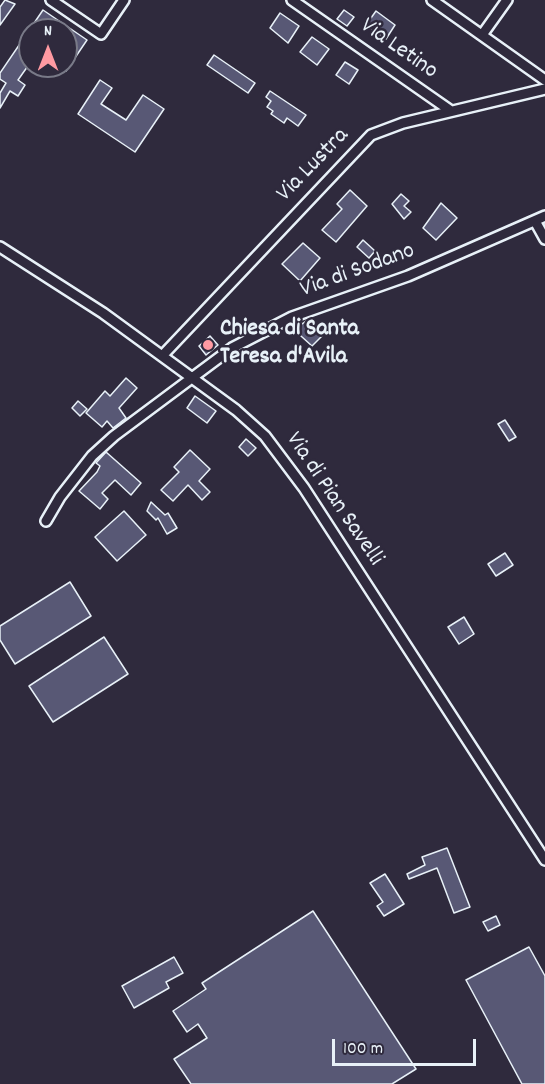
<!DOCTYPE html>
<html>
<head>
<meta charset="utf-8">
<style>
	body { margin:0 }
	#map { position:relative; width:545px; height:1084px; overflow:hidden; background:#2f2a3d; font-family:Dekko,sans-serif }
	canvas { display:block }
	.north { position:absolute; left:18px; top:18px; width:60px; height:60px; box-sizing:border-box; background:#2f2a3d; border:2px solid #797a88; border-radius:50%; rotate:0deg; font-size:16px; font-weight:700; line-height:24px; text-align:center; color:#e8f1f8 }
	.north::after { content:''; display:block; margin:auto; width:21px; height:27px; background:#ff9aa2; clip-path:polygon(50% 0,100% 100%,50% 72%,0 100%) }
	.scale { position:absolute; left:332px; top:1039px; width:144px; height:27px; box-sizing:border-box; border:3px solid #e8f1f8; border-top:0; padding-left:8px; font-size:18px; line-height:21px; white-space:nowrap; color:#e8f1f8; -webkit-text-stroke:4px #2f2a3d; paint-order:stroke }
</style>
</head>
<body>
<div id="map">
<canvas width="545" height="1084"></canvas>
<div class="north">N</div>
<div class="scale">100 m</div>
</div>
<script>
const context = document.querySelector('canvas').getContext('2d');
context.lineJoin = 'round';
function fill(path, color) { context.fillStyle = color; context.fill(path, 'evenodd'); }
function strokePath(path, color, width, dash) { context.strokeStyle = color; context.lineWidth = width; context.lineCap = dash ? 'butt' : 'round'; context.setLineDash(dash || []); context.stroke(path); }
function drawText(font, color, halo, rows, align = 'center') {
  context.font = font + ' Dekko,sans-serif'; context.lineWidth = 5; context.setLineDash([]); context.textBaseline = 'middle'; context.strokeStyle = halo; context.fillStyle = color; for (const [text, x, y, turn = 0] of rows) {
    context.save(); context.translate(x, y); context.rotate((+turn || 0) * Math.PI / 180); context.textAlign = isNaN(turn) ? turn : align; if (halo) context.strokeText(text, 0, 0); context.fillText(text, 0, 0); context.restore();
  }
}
const building = new Path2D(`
	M 5,0 L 15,4 L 0,25 L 0,7 Z
	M 43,10 L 87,40 L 66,71 L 66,30 L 30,30 L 30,63 L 18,80 L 25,85 L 18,96 L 10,91 L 0,108 L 0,93 L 6,83 L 0,79 L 0,73 Z
	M 344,10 L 354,17 L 347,26 L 337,19 Z
	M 376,11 L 395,25 L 386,39 L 366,25 Z
	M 280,13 L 299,26 L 288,43 L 270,28 Z
	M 312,37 L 329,49 L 317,65 L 300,52 Z
	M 214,55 L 255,83 L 248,93 L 207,65 Z
	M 345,62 L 358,70 L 349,84 L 336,75 Z
	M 100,80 L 112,88 L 101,104 L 126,120 L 143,95 L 164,109 L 135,152 L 78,114 Z
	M 270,91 L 306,115 L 298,126 L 287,118 L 284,123 L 271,114 L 273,111 L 267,107 L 271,101 L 266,97 Z
	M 350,190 L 367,206 L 336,242 L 322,230 L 342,209 L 337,204 Z
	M 401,194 L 409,201 L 404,206 L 411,212 L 404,219 L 392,204 Z
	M 441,203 L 457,218 L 436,240 L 423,228 Z
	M 363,240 L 375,251 L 369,258 L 357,247 Z
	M 303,243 L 320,258 L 300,281 L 282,264 Z
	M 310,318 L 326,332 L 312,346 L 291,327 L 300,321 L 302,324 Z
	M 210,336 L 218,345 L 206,355 L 199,346 Z
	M 126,378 L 137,388 L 119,408 L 126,418 L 113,428 L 107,421 L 102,427 L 86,413 L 105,391 L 110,396 Z
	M 195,396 L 216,411 L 207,423 L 187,408 Z
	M 78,401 L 87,409 L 80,416 L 72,408 Z
	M 505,420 L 516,437 L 509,441 L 498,424 Z
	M 246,439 L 256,448 L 248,456 L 239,447 Z
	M 190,450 L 210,469 L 199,481 L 210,492 L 202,500 L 188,485 L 173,501 L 161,490 L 179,472 L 174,467 Z
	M 106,452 L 141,483 L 131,495 L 115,480 L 102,493 L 108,499 L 100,509 L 79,491 L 97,472 L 100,466 L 96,463 Z
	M 151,502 L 165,515 L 168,513 L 177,528 L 167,534 L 158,518 L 156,520 L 147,511 Z
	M 124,511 L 146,535 L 117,561 L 95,537 Z
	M 505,553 L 513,565 L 496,576 L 488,564 Z
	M 70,582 L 91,616 L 15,664 L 0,640 L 0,626 Z
	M 464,617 L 474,634 L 459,644 L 448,627 Z
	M 104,637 L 128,674 L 53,722 L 29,686 Z
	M 447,848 L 470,907 L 454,913 L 437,868 L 409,879 L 407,874 L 425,865 L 422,857 Z
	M 385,874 L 404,904 L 384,916 L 377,906 L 383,902 L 370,883 Z
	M 313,911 L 416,1069 L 392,1084 L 191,1084 L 174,1059 L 207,1038 L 198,1024 L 187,1032 L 173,1011 L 206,989 L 202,983 Z
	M 496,916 L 500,925 L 488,931 L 483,922 Z
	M 529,947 L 545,976 L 545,1084 L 522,1084 L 466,980 Z
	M 174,957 L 183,973 L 166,982 L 169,988 L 134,1008 L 122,986 Z`);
fill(building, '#585875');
strokePath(building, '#e8f1f8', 1.5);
const minor = new Path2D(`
	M 51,0 L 101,34 L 124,0
	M 292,0 L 451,111
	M 432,0 L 545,80
	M 482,35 L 507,0
	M 535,221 L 545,239
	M 0,247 L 103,313 L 236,410 L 265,436 L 304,488 L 545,860
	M 162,356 L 371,135 L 403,123 L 545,89
	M 46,521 L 60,497 L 92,456 L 114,436 L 232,348 L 292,317 L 408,276 L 545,216`);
strokePath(minor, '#e8f1f8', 14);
strokePath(minor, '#2f2a3d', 9);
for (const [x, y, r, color] of [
	[208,345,6,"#ff9aa2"]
]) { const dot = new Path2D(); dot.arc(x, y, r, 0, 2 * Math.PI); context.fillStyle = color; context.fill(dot); strokePath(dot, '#2f2a3d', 2); }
drawText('24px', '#e8f1f8', '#2f2a3d', [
	["Via Letino",398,50,35],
	["Via Lustra",314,166,-46],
	["Via di Sodano",358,272,-20],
	["Via di Pian Savelli",333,500,56]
]);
drawText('bold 24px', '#e8f1f8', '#2f2a3d', [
	["Chiesa di Santa",220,331],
	["Teresa d'Avila",220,359]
], 'left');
</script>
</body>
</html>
